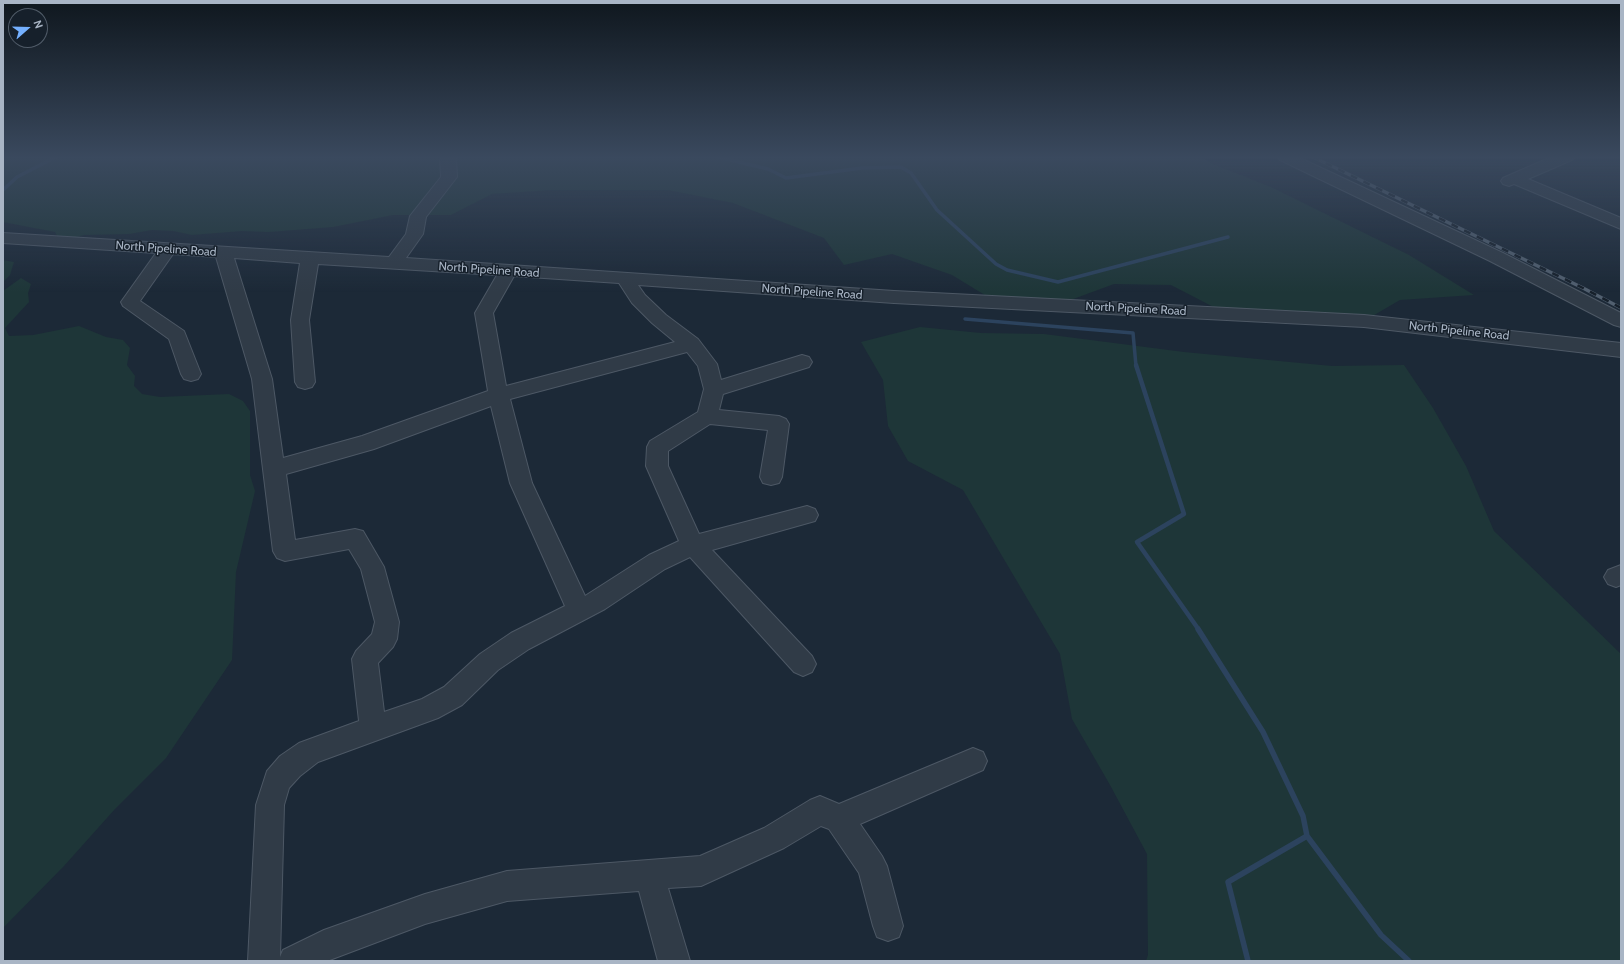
<!DOCTYPE html>
<html>
<head>
<meta charset="utf-8">
<style>
	body { margin:0 }
	#map { position:relative; width:1624px; height:964px; overflow:hidden; background:#1c2937; font-family:Cabin,sans-serif }
	canvas { display:block }
	.frame { position:absolute; inset:0; border:4px solid #a9b5c5; pointer-events:none }
	.north { position:absolute; left:8px; top:8px; width:40px; height:40px; box-sizing:border-box; background:#16202b; border:1px solid #515c69; border-radius:50%; rotate:70deg; font-size:11px; font-weight:700; line-height:16px; text-align:center; color:#a9b5c5 }
	.north::after { content:''; display:block; margin:auto; width:14px; height:18px; background:#74b0ff; clip-path:polygon(50% 0,100% 100%,50% 72%,0 100%) }
</style>
</head>
<body>
<div id="map">
<canvas width="1624" height="964"></canvas>
<div class="frame"></div>
<div class="north">N</div>
</div>
<script>
const context = document.querySelector('canvas').getContext('2d');
context.lineJoin = 'round';
function fill(path, color) { context.fillStyle = color; context.fill(path, 'evenodd'); }
function strokePath(path, color, width, dash) { context.strokeStyle = color; context.lineWidth = width; context.lineCap = dash ? 'butt' : 'round'; context.setLineDash(dash || []); context.stroke(path); }
function drawText(font, color, halo, rows, align = 'center') {
  context.font = font + ' Cabin,sans-serif'; context.lineWidth = 3; context.setLineDash([]); context.textBaseline = 'middle'; context.strokeStyle = halo; context.fillStyle = color; for (const [text, x, y, turn = 0] of rows) {
    context.save(); context.translate(x, y); context.rotate((+turn || 0) * Math.PI / 180); context.textAlign = isNaN(turn) ? turn : align; if (halo) context.strokeText(text, 0, 0); context.fillText(text, 0, 0); context.restore();
  }
}
fill(new Path2D(`
	M 3,157 L 1201,157 L 1213,164 L 1271,187 L 1409,255 L 1474,295 L 1400,300 L 1364,321 L 1227,314 L 1171,285 L 1114,284 L 1057,305 L 998,303 L 952,275 L 892,254 L 844,265 L 824,238 L 733,203 L 668,190 L 552,190 L 492,194 L 451,215 L 393,215 L 333,227 L 269,232 L 242,231 L 192,235 L 173,231 L 152,230 L 129,234 L 84,235 L 60,242 L 55,232 L 3,222 Z
	M 3,260 L 14,262 L 10,275 L 3,282 Z
	M 21,278 L 31,284 L 28,293 L 29,302 L 5,328 L 9,336 L 33,335 L 79,326 L 106,337 L 123,340 L 130,348 L 127,365 L 135,376 L 134,386 L 142,394 L 160,397 L 229,394 L 243,401 L 250,411 L 250,475 L 255,491 L 236,572 L 232,660 L 166,758 L 115,809 L 64,866 L 3,928 L 3,291 Z
	M 920,327 L 981,333 L 1044,334 L 1184,352 L 1332,366 L 1404,365 L 1433,408 L 1466,466 L 1494,531 L 1621,654 L 1621,961 L 1146,961 L 1148,955 L 1147,854 L 1110,785 L 1072,719 L 1060,654 L 963,490 L 908,461 L 888,426 L 883,380 L 861,342 Z`), '#1e3638');
strokePath(new Path2D(`
	M 718,157 L 768,169 L 786,178 L 862,168 L 901,167 L 911,173 L 937,210 L 996,264 L 1007,270 L 1058,282 L 1228,237
	M 3,190 L 17,177 L 56,157
	M 965,319 L 1133,333 L 1136,366`), '#2c435e', 3.5);
strokePath(new Path2D(`
	M 1136,365 L 1184,514 L 1137,542 L 1199,630`), '#2c435e', 4.5);
strokePath(new Path2D(`
	M 1198,629 L 1263,732 L 1303,816 L 1307,836 L 1381,935 L 1409,961
	M 1248,961 L 1228,882 L 1307,836`), '#2c435e', 5.5);
const minor = new Path2D(`
	M 440,157 L 456,157 L 457,177 L 426,217 L 423,234 L 406,258 L 894,291 L 1364,315 L 1621,343 L 1621,357 L 1364,327 L 894,303 L 638,285 L 645,295 L 666,315 L 698,339 L 717,364 L 721,380 L 802,355 L 809,357 L 812,362 L 809,367 L 723,394 L 719,410 L 779,416 L 786,419 L 789,424 L 782,477 L 779,483 L 771,485 L 763,483 L 760,477 L 768,430 L 710,424 L 668,451 L 668,466 L 699,534 L 807,506 L 815,509 L 818,515 L 815,521 L 712,550 L 812,656 L 816,664 L 812,672 L 803,676 L 794,672 L 690,557 L 665,569 L 605,609 L 529,649 L 498,670 L 462,705 L 438,718 L 318,762 L 300,776 L 289,788 L 284,805 L 280,957 L 283,950 L 324,930 L 425,894 L 507,871 L 700,856 L 764,828 L 810,800 L 820,796 L 839,804 L 973,748 L 983,752 L 987,761 L 983,770 L 860,824 L 882,856 L 887,866 L 903,926 L 899,937 L 888,941 L 877,937 L 873,926 L 859,873 L 829,829 L 821,826 L 784,848 L 701,886 L 668,888 L 690,961 L 658,961 L 639,891 L 507,901 L 425,924 L 327,961 L 248,961 L 256,805 L 267,771 L 280,756 L 299,743 L 359,721 L 352,659 L 356,651 L 372,634 L 375,622 L 361,569 L 349,549 L 285,561 L 277,558 L 273,551 L 252,379 L 216,257 L 173,254 L 140,301 L 184,331 L 201,374 L 198,379 L 191,381 L 184,379 L 181,374 L 169,339 L 123,306 L 121,302 L 156,253 L 3,243 L 3,233 L 389,257 L 406,234 L 410,216 L 441,177 ZM 234,258 L 300,263 L 291,320 L 295,382 L 298,387 L 305,389 L 312,387 L 315,382 L 309,320 L 318,264 L 497,275 L 475,313 L 488,391 L 362,436 L 283,458 L 272,379 ZM 514,276 L 619,283 L 632,303 L 652,323 L 675,342 L 506,386 L 493,313 ZM 687,352 L 698,366 L 704,389 L 698,412 L 650,441 L 647,447 L 646,466 L 679,541 L 649,555 L 585,596 L 532,483 L 510,399 ZM 491,406 L 510,483 L 565,606 L 511,633 L 480,654 L 444,687 L 422,699 L 384,712 L 378,663 L 393,647 L 397,639 L 399,622 L 384,567 L 363,531 L 355,529 L 295,540 L 286,474 L 374,449 Z
	M 1277,157 L 1298,157 L 1503,253 L 1621,313 L 1621,327 L 1614,325 L 1490,261 L 1280,160 Z
	M 1551,157 L 1575,157 L 1572,160 L 1528,179 L 1621,218 L 1621,229 L 1514,184 L 1509,186 L 1503,184 L 1501,181 L 1503,178 Z
	M 1621,565 L 1621,585 L 1616,587 L 1608,584 L 1604,577 L 1608,570 Z`);
strokePath(minor, '#4d5865', 2);
fill(minor, '#303b47');
const rail = new Path2D(`
	M 1313,157 L 1583,288 L 1621,308`);
strokePath(rail, '#515f6f', 3.5);
strokePath(rail, '#16202b', 2.5, [7]);
const sky = context.createLinearGradient(0, 0, 0, 292);
sky.addColorStop(0, '#0f171e');
sky.addColorStop(0.54, '#3a495e');
sky.addColorStop(1, '#3a495e00');
context.fillStyle = sky;
context.fillRect(0, 0, 1624, 292);
drawText('12px', '#a9b5c5', '#16202b', [
	["North Pipeline Road",166,249,4],
	["North Pipeline Road",489,270,4],
	["North Pipeline Road",812,292,4],
	["North Pipeline Road",1136,309,3],
	["North Pipeline Road",1459,331,6]
]);
</script>
</body>
</html>
